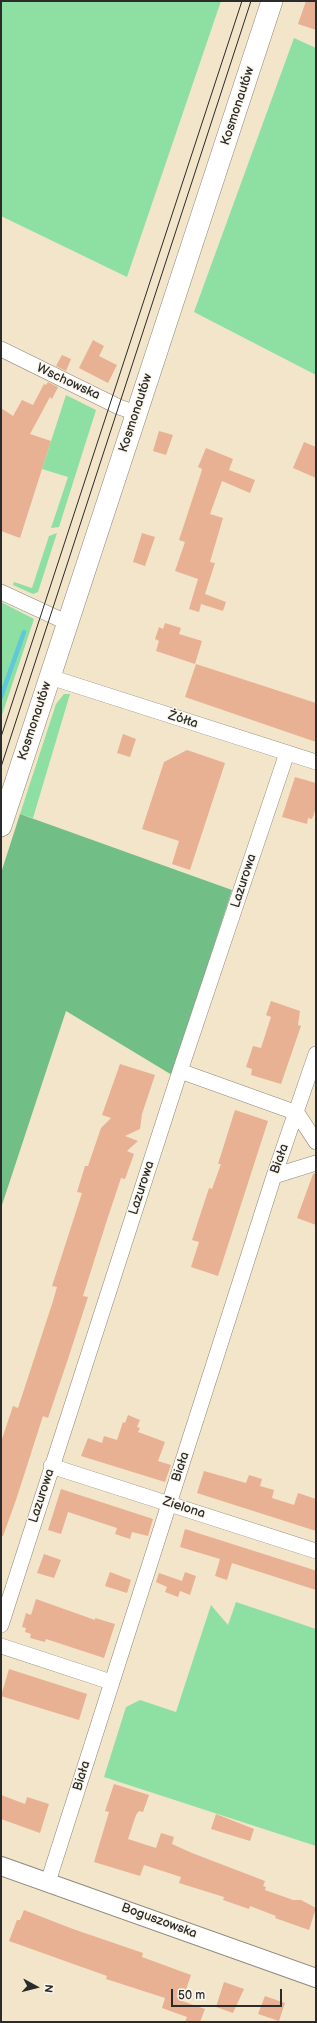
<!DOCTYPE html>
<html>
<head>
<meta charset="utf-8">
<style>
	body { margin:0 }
	#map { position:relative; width:317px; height:2023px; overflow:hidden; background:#f2e5ca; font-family:"Balsamiq Sans",sans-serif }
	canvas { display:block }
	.frame { position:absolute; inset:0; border:2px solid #2b2b2b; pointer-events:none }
	.north { position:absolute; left:16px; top:1967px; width:40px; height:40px; -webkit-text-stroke:3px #fbf7ec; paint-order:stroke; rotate:97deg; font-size:11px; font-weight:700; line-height:16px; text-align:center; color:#2b2b2b }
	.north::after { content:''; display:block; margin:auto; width:14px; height:18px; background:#2b2b2b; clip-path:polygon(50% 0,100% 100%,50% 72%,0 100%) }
	.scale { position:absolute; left:171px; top:1989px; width:111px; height:18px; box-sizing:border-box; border:2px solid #2b2b2b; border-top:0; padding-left:5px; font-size:12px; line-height:14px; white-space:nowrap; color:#2b2b2b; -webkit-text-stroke:3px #fbf7ec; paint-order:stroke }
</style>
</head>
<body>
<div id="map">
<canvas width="317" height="2023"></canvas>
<div class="frame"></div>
<div class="north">N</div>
<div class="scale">50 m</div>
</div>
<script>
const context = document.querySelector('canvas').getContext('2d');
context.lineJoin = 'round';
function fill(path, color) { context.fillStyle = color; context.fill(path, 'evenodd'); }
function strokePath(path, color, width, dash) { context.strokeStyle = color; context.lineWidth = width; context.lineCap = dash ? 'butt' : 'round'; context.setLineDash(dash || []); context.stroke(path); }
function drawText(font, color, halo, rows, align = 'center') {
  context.font = font + ' "Balsamiq Sans",sans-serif'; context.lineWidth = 3; context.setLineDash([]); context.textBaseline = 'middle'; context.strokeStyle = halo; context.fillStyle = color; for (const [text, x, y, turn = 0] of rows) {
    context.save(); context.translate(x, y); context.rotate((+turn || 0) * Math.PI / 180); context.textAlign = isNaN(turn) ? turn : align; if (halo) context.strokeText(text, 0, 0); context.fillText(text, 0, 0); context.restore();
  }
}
fill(new Path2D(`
	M 1,1 L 221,1 L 127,277 L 1,216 Z
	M 294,38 L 316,48 L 316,375 L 194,312 Z
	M 66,395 L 96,410 L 59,527 L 51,528 L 68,477 L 42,469 Z
	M 57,533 L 38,592 L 33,594 L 13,585 L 14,582 L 32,588 L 49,536 Z
	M 1,602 L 34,619 L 1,718 Z
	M 64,694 L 70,694 L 33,818 L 20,814 L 56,704 Z
	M 236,1602 L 316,1629 L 316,1846 L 104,1777 L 126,1707 L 140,1700 L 176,1712 L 211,1605 L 228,1625 Z`), '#8de0a1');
fill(new Path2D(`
	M 20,814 L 232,890 L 172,1075 L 66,1011 L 1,1208 L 1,873 Z`), '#72be87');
strokePath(new Path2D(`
	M 1,697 L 24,632`), '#5fc8da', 4.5);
fill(new Path2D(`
	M 306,1 L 316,1 L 316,30 L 298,24 Z
	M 93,340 L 104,346 L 99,356 L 117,365 L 108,383 L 79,368 Z
	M 62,355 L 71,359 L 66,371 L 56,366 Z
	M 48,382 L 58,387 L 52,399 L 50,397 L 30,434 L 51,441 L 20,538 L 1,531 L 1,408 L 13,416 L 22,400 L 33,405 L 44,384 L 46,385 Z
	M 159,431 L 173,435 L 166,455 L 153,451 Z
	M 304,442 L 316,447 L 316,478 L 293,468 Z
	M 206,448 L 233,459 L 229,470 L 255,480 L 250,493 L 222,481 L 210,514 L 223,518 L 210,562 L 215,563 L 205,594 L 226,602 L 223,611 L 201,604 L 199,612 L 189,609 L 198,579 L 175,571 L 185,542 L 179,540 L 201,473 L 202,469 L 198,467 Z
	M 142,533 L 155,537 L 145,566 L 133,562 Z
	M 165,623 L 181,628 L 179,634 L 202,641 L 195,664 L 156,651 L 159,641 L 155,639 L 159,627 L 163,629 Z
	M 196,664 L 316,703 L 316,742 L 185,697 Z
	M 123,734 L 136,739 L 130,757 L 117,753 Z
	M 187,750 L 225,763 L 190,870 L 172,864 L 179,841 L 142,829 L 164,762 Z
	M 295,777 L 316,783 L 316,808 L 312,819 L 308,818 L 307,824 L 282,817 Z
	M 271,1001 L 300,1011 L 298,1025 L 301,1026 L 281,1084 L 251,1075 L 252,1069 L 246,1067 L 253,1046 L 261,1048 L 271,1017 L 266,1015 Z
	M 120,1064 L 155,1075 L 142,1114 L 140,1129 L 125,1136 L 138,1141 L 127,1151 L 134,1154 L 125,1179 L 121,1178 L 107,1220 L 83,1296 L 88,1297 L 68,1359 L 48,1418 L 43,1416 L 16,1500 L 3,1536 L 1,1536 L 1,1442 L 13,1406 L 18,1408 L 53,1301 L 57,1287 L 52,1286 L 82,1193 L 77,1192 L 85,1166 L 88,1166 L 101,1128 L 111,1118 L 102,1115 Z
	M 235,1110 L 268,1121 L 218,1276 L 191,1267 L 199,1242 L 192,1240 L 209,1188 L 212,1189 L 221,1164 L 218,1164 Z
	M 316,1172 L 316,1225 L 297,1218 L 313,1174 Z
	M 128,1415 L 140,1420 L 137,1427 L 140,1428 L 138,1432 L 165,1442 L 158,1461 L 171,1465 L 165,1482 L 81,1456 L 88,1438 L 102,1443 L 104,1436 L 117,1440 L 123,1422 L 125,1423 Z
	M 204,1471 L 246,1483 L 249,1475 L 262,1479 L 260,1486 L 274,1490 L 272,1498 L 294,1505 L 298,1493 L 316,1499 L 316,1531 L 197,1493 Z
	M 61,1489 L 153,1519 L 148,1536 L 132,1532 L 130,1539 L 115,1534 L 117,1528 L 68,1512 L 61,1534 L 48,1530 Z
	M 185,1529 L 314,1570 L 316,1571 L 316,1590 L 232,1563 L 227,1580 L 215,1576 L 220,1559 L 180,1547 Z
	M 44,1554 L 61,1560 L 54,1578 L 37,1573 Z
	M 110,1572 L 131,1580 L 127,1593 L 105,1586 Z
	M 185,1572 L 196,1576 L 190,1595 L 180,1591 L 178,1597 L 165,1592 L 167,1587 L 156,1582 L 159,1573 L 182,1581 Z
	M 36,1599 L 95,1620 L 95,1618 L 115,1624 L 104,1658 L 46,1639 L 45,1642 L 30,1638 L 31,1634 L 25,1632 L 26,1628 L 22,1627 L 26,1613 L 31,1615 Z
	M 9,1669 L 87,1694 L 79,1720 L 1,1696 Z
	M 114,1784 L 149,1795 L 143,1812 L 139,1811 L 136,1815 L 128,1839 L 156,1848 L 161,1833 L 174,1837 L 172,1844 L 192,1853 L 265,1881 L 263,1886 L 266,1887 L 265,1890 L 293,1900 L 301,1900 L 316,1908 L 309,1930 L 275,1918 L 276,1916 L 250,1906 L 249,1909 L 223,1900 L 224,1897 L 179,1883 L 181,1877 L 144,1865 L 140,1876 L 94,1862 L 109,1812 L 105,1811 Z
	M 1,1795 L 25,1804 L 27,1797 L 49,1804 L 40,1833 L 1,1819 Z
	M 216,1814 L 254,1829 L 250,1841 L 211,1829 Z
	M 24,1910 L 73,1929 L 143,1953 L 142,1957 L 191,1975 L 182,2001 L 205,2009 L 200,2022 L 185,2022 L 187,2017 L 162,2008 L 165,1998 L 106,1979 L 107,1976 L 9,1941 L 17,1920 L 20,1920 Z
	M 224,1982 L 244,1989 L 233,2013 L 216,2007 Z
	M 265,1996 L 285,2003 L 279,2021 L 258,2014 Z`), '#e8b193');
const minor = new Path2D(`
	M 1,349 L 119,407 L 136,413
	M 1,592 L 68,623
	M 50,677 L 316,762
	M 180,1071 L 297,1113 L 316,1142
	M 274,1176 L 316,1163
	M 51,1466 L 316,1551
	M 1,1625 L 180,1071 L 287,753
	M 1,1646 L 111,1682
	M 48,1882 L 274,1176 L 316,1054`);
const tertiary = new Path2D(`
	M 1,1866 L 316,1978`);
const secondary = new Path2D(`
	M 1,826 L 272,1`);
strokePath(minor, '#8e887a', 16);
strokePath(tertiary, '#8e887a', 20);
strokePath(secondary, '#8e887a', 22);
strokePath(minor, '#fff', 15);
strokePath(tertiary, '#fff', 18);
strokePath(secondary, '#fff', 21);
strokePath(new Path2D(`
	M 1,737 L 242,1
	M 1,767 L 251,1`), '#2b2b2b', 1);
drawText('13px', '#2b2b2b', '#fbf7ec', [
	["Kosmonautów",238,106,-72],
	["Wschowska",68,382,25],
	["Kosmonautów",136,413,-72],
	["Żółta",183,720,18],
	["Kosmonautów",35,721,-72],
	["Lazurowa",244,881,-72],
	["Biała",280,1159,-70],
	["Lazurowa",142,1188,-72],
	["Biała",181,1467,-72],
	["Lazurowa",42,1496,-72],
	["Zielona",184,1508,18],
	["Biała",82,1776,-73],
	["Boguszowska",159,1921,20]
]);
</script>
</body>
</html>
